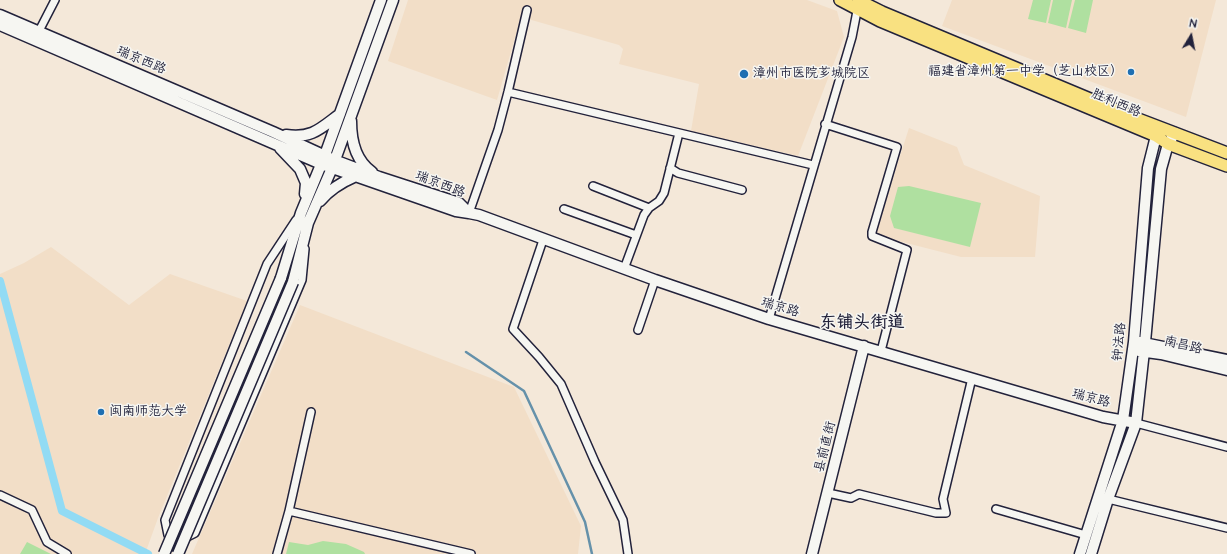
<!DOCTYPE html>
<html>
<head>
<meta charset="utf-8">
<style>
	body { margin:0 }
	#map { position:relative; width:1227px; height:554px; overflow:hidden; background:#f4e8d9; font-family:"Architects Daughter",sans-serif }
	canvas { display:block }
	.north { position:absolute; left:1171px; top:16px; width:40px; height:40px; -webkit-text-stroke:3px #f6f6f2; paint-order:stroke; rotate:10deg; font-size:11px; font-weight:700; line-height:16px; text-align:center; color:#22223b }
	.north::after { content:''; display:block; margin:auto; width:14px; height:18px; background:#22223b; clip-path:polygon(50% 0,100% 100%,50% 72%,0 100%) }
</style>
</head>
<body>
<div id="map">
<canvas width="1227" height="554"></canvas>
<div class="north">N</div>
</div>
<script>
const context = document.querySelector('canvas').getContext('2d');
context.lineJoin = 'round';
function fill(path, color) { context.fillStyle = color; context.fill(path, 'evenodd'); }
function strokePath(path, color, width, dash) { context.strokeStyle = color; context.lineWidth = width; context.lineCap = dash ? 'butt' : 'round'; context.setLineDash(dash || []); context.stroke(path); }
function drawText(font, color, halo, rows, align = 'center') {
  context.font = font + ' "Architects Daughter","LXGW WenKai TC",sans-serif'; context.lineWidth = 3; context.setLineDash([]); context.textBaseline = 'middle'; context.strokeStyle = halo; context.fillStyle = color; for (const [text, x, y, turn = 0] of rows) {
    context.save(); context.translate(x, y); context.rotate((+turn || 0) * Math.PI / 180); context.textAlign = isNaN(turn) ? turn : align; if (halo) context.strokeText(text, 0, 0); context.fillText(text, 0, 0); context.restore();
  }
}
fill(new Path2D(`
	M 408,0 L 807,0 L 837,11 L 844,37 L 798,156 L 691,131 L 699,84 L 619,64 L 623,49 L 619,45 L 521,17 L 497,100 L 388,61 Z
	M 952,0 L 1216,0 L 1186,117 L 942,26 Z
	M 909,128 L 957,147 L 964,165 L 1040,196 L 1035,257 L 961,257 L 875,235 Z
	M 51,247 L 129,305 L 170,274 L 247,301 L 158,518 L 145,554 L 0,554 L 0,274 L 24,263 Z
	M 300,305 L 514,387 L 581,526 L 578,554 L 192,554 Z`), '#f2dec7');
fill(new Path2D(`
	M 1033,0 L 1051,0 L 1046,23 L 1028,19 Z
	M 1053,0 L 1072,0 L 1066,28 L 1048,23 Z
	M 1075,0 L 1093,0 L 1086,33 L 1068,28 Z
	M 909,186 L 981,203 L 970,247 L 894,228 L 890,216 L 898,187 Z
	M 323,541 L 346,544 L 364,552 L 365,554 L 286,554 L 289,542 L 308,545 Z
	M 27,542 L 51,554 L 20,554 Z`), '#afe0a0');
strokePath(new Path2D(`
	M 466,352 L 524,391 L 585,522 L 592,554`), '#6591aa', 2.5);
strokePath(new Path2D(`
	M 0,281 L 62,511 L 148,554`), '#92dbf4', 8);
const street = new Path2D(`
	M 39,31 L 55,0
	M 508,92 L 813,165
	M 825,124 L 897,147 L 872,232 L 872,236 L 907,250 L 881,351
	M 670,168 L 678,173 L 742,190
	M 593,186 L 649,208
	M 564,209 L 636,235
	M 469,213 L 498,130 L 508,92 L 527,10
	M 296,220 L 267,264 L 165,520 L 168,535 L 179,541 L 195,533 L 302,280 L 305,249
	M 543,240 L 513,329 L 539,357 L 561,384 L 595,462 L 623,520 L 628,554
	M 624,269 L 644,215 L 649,208 L 659,201 L 664,193 L 679,133
	M 769,319 L 852,37 L 858,6
	M 638,330 L 655,280
	M 1136,423 L 1227,447
	M 828,493 L 851,498 L 859,494 L 936,513 L 946,513 L 943,499 L 972,378
	M 0,495 L 32,510 L 47,542 L 67,554
	M 1104,498 L 1227,528
	M 996,509 L 1086,535
	M 289,511 L 311,412
	M 277,554 L 289,511 L 471,554`);
const secondary = new Path2D(`
	M 0,15 L 273,132 L 334,160 L 379,177 L 459,203 L 469,213
	M 0,25 L 321,164 L 456,211 L 469,213 L 479,215 L 655,280 L 769,319 L 1103,417 L 1136,423
	M 351,121 C 351,141 356,161 372,172
	M 286,135 C 312,139 321,128 340,114
	M 280,148 L 300,169 L 306,183 L 305,194
	M 320,201 C 330,189 342,182 356,176
	M 281,278 L 301,213 L 325,155 L 381,0
	M 293,282 L 308,223 L 332,168 L 393,0
	M 1139,342 L 1227,360
	M 1139,351 L 1161,354 L 1227,370
	M 812,554 L 864,346
	M 1080,554 L 1123,420 L 1134,342 L 1148,168 L 1156,136 L 1159,129
	M 1091,554 L 1108,499 L 1136,423 L 1145,342 L 1161,169 L 1168,144 L 1175,133`);
const primary = new Path2D(`
	M 840,0 L 880,21 L 1156,136 L 1168,144 L 1227,166
	M 858,0 L 882,12 L 1138,119 L 1227,153`);
strokePath(street, '#22223b', 10);
strokePath(secondary, '#22223b', 13);
strokePath(primary, '#22223b', 14);
strokePath(street, '#f6f6f2', 7);
strokePath(secondary, '#f6f6f2', 10);
strokePath(primary, '#f9e181', 11);
const secondaryBridge = new Path2D(`
	M 164,554 L 281,278
	M 178,554 L 293,282`);
strokePath(secondaryBridge, '#22223b', 13, []);
strokePath(secondaryBridge, '#f6f6f2', 10);
for (const [x, y, r, color] of [
	[1131,72,4,"#1f6fb2"],
	[744,74,5,"#1f6fb2"],
	[101,412,4,"#1f6fb2"]
]) { const dot = new Path2D(); dot.arc(x, y, r, 0, 2 * Math.PI); context.fillStyle = color; context.fill(dot); strokePath(dot, '#f6f6f2', 1.5); }
drawText('13px', '#22223b', '#f6f6f2', [
	["瑞京西路",141,61,23],
	["胜利西路",1116,104,23],
	["瑞京西路",440,185,21],
	["瑞京路",780,308,17],
	["钟法路",1120,342,-84],
	["南昌路",1183,346,13],
	["瑞京路",1091,399,15],
	["县前直街",826,447,-76]
]);
drawText('13px', '#22223b', '#f6f6f2', [
	["福建省漳州第一中学（芝山校区）",1123,72,"right"],
	["漳州市医院芗城院区",753,74],
	["闽南师范大学",109,412]
], 'left');
drawText('bold 17px', '#22223b', '#f6f6f2', [
	["东铺头街道",862,323]
]);
</script>
</body>
</html>
